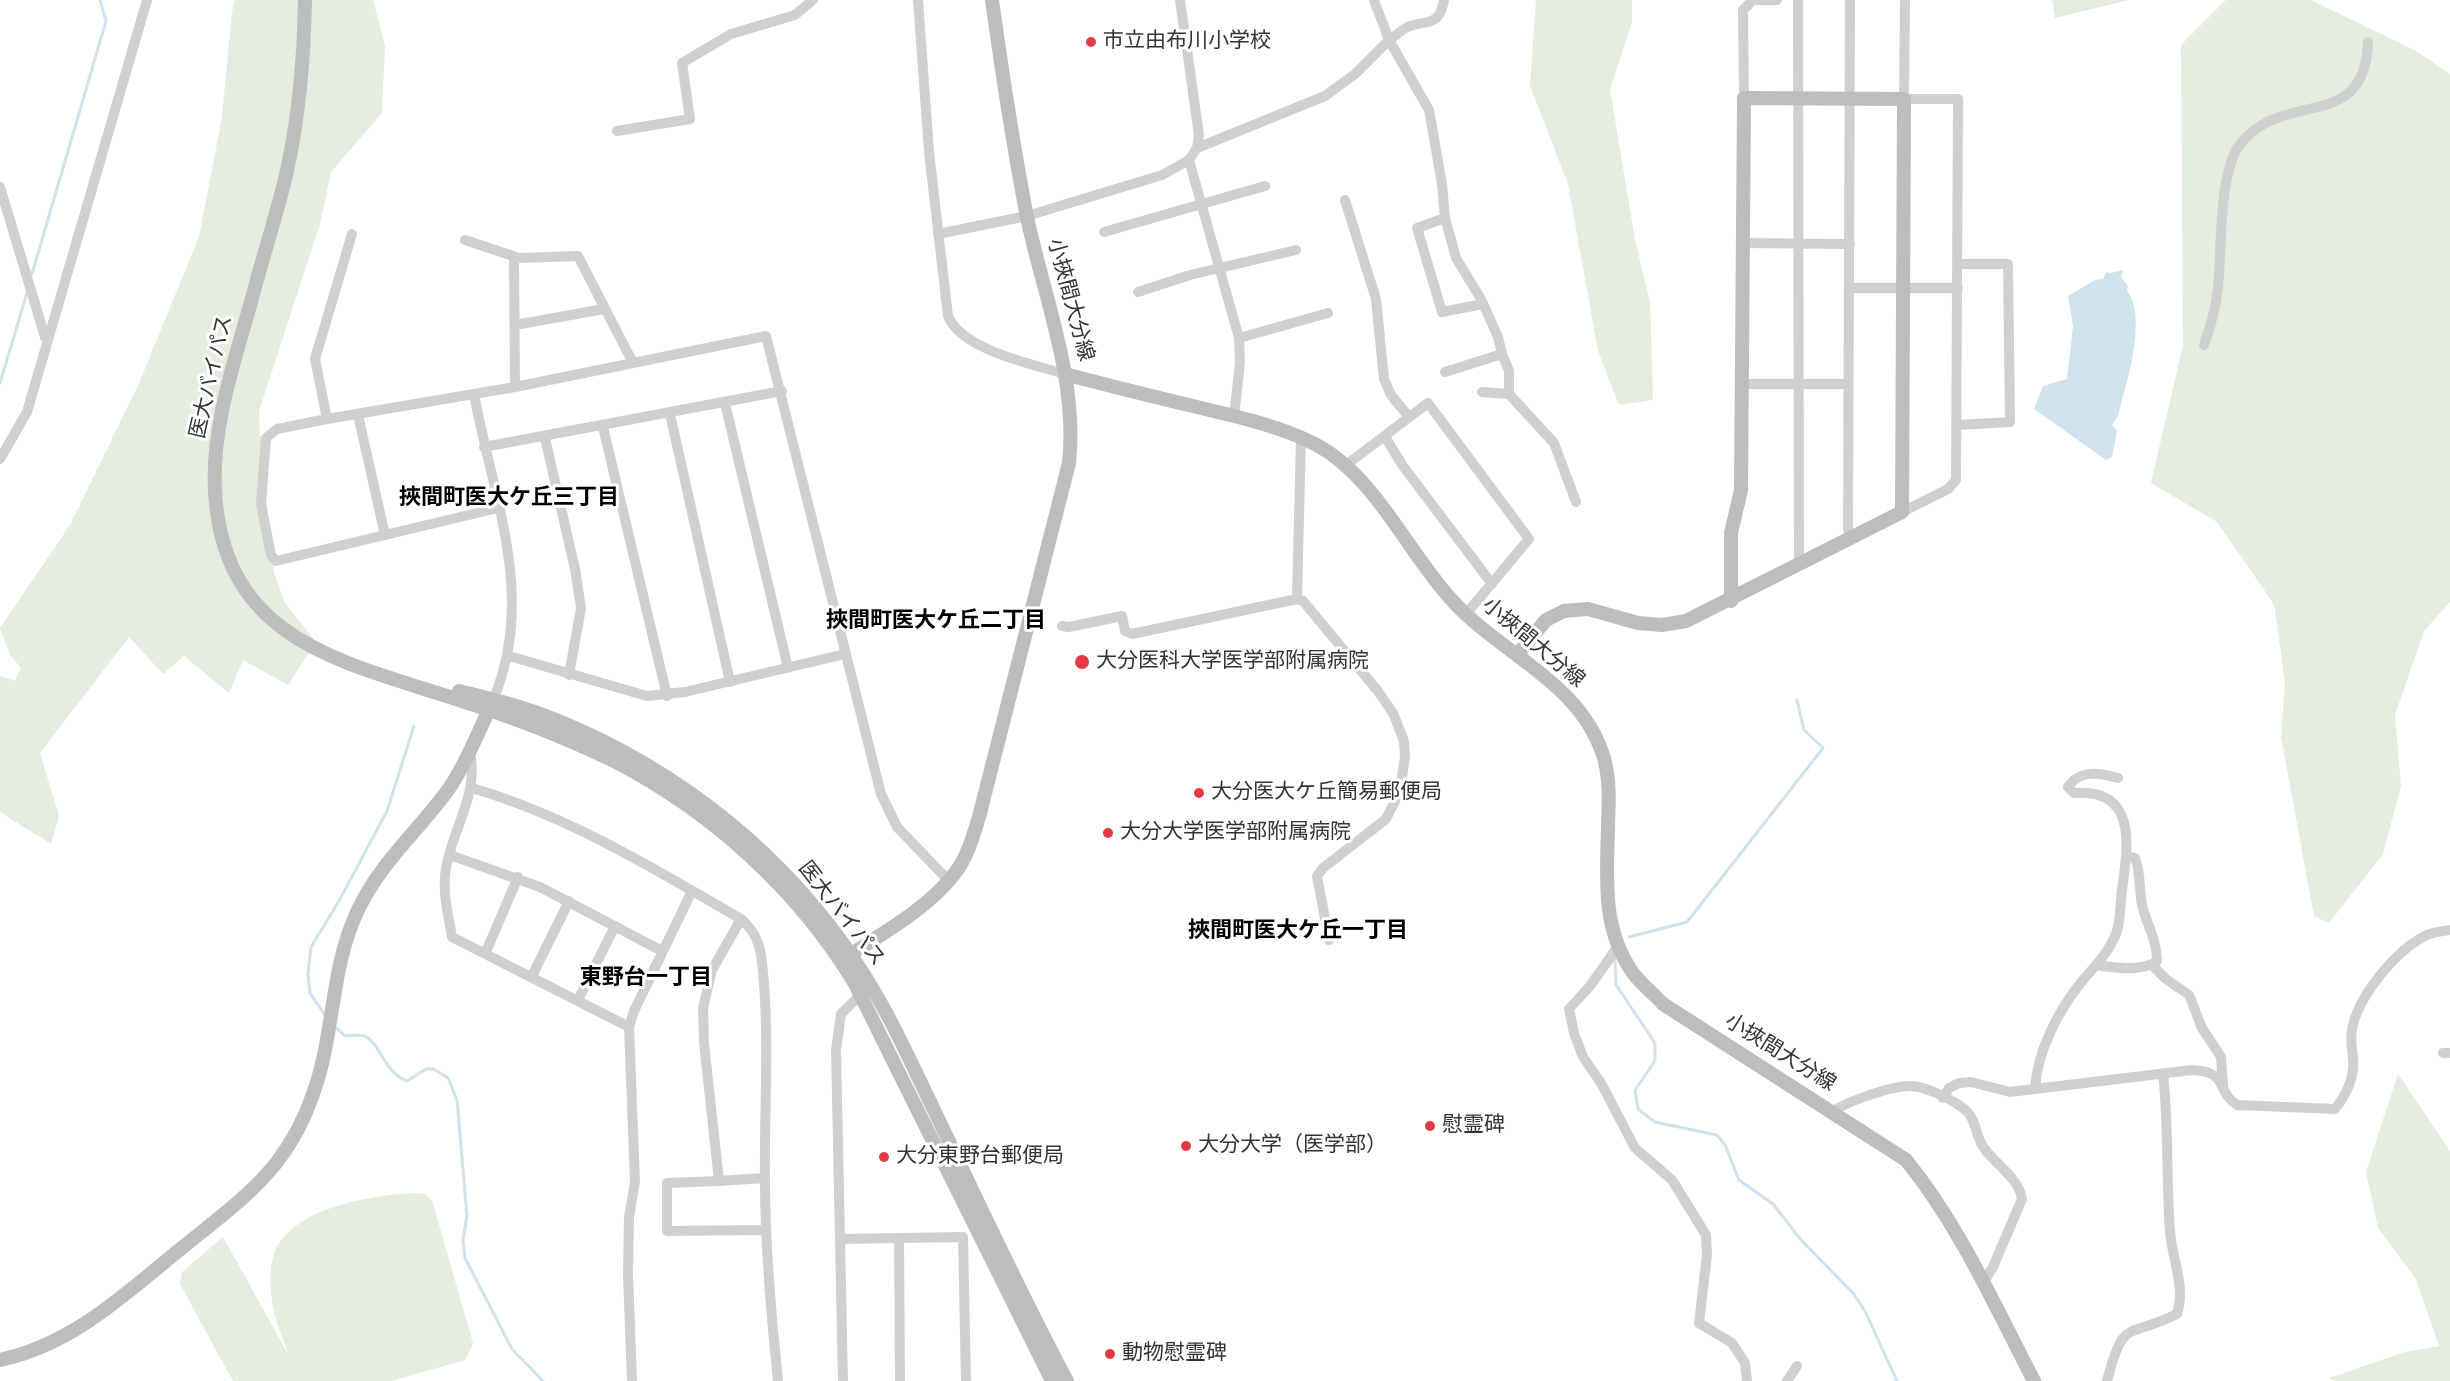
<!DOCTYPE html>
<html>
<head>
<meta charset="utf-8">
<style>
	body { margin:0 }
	canvas { display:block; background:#fff }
</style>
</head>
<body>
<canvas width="2450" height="1381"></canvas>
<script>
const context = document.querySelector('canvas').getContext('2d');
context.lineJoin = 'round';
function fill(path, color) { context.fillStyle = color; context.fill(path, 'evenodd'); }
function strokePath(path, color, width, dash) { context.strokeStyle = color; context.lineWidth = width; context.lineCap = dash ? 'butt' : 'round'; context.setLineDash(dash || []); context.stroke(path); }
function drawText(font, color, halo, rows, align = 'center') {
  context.font = font + ' "DejaVu Sans","Noto Sans JP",sans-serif'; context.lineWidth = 6; context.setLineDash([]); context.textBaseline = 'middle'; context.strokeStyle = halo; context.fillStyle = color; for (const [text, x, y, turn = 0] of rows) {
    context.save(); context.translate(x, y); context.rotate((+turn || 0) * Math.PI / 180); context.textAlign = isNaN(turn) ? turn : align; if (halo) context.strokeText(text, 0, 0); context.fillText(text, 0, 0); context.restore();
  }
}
fill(new Path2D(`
	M 235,0 L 373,0 L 385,46 L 382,113 L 331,172 L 320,224 L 259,411 L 260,436 L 266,438 L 261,472 L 274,573 L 285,603 L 316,642 L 288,685 L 243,660 L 229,693 L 184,656 L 163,674 L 129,637 L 40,753 L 59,816 L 51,844 L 0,812 L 0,676 L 15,681 L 21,668 L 10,655 L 0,628 L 70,525 L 137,388 L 199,237 L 222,117 L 232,12 Z
	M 1536,0 L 1632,0 L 1632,22 L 1610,89 L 1635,240 L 1650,302 L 1653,400 L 1619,405 L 1598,351 L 1568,184 L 1530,86 Z
	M 2052,0 L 2129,0 L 2055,18 Z
	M 2226,0 L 2311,0 L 2416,51 L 2450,74 L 2450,602 L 2424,631 L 2395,715 L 2401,786 L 2383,854 L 2329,923 L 2314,916 L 2281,737 L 2285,682 L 2274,604 L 2217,522 L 2151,483 L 2183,345 L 2181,45 Z
	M 2398,1074 L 2450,1151 L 2450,1381 L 2334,1381 L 2329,1378 L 2405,1352 L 2439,1346 L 2416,1279 L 2378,1228 L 2366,1172 Z
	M 415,1193 L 425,1194 L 432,1200 L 473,1343 L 465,1360 L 391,1381 L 233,1381 L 180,1284 L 182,1272 L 223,1237 L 288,1354 C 283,1336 274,1320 272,1301 C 270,1285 269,1266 275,1251 C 294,1207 373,1195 415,1193 Z`), '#e6ecdf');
fill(new Path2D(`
	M 2123,270 L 2121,277 L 2128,286 L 2127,291 C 2148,317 2126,385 2118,416 L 2112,425 L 2117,431 L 2112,457 L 2106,460 L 2034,409 L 2043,386 L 2067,379 L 2073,326 L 2068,296 L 2095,280 L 2103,279 L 2106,272 L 2111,273 Z`), '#cfe2ee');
strokePath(new Path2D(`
	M 32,274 L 106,21 L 100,0
	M 0,383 L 27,293
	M 1629,937 L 1687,922 L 1823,748 L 1804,730 L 1797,700
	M 1615,959 L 1616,985 L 1655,1043 L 1655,1061 L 1635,1090 L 1638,1109 L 1655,1122 L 1717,1135 L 1725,1145 L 1739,1180 L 1773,1204 L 1801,1240 L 1853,1293 L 1865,1311 L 1897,1381
	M 327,1018 L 310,993 L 308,974 L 311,947 L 339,901 L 387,811 L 414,726
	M 333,1025 L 345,1036 C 351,1036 358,1034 364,1036 C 381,1042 382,1071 407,1081 L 426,1069 L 434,1069 L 448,1078 L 457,1100 L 467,1216 L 463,1240 L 465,1258 L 512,1349 L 543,1381`), '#cfe2ee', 3);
strokePath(new Path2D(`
	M 918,0 L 929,152 L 948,316 C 962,350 1032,364 1065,374
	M 1374,0 L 1389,40 C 1396,36 1403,28 1410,26 C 1430,20 1439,26 1444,0
	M 1798,0 L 1799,565
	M 1850,0 L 1848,530 L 1851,539
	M 1744,98 L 1743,10 L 1753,0 L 1777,0
	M 617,131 L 690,119 L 682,63 L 731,34 L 795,15 L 813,0
	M 1197,148 L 1325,96 L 1355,74 L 1389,40 L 1429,110 L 1442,184 L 1445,218 L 1456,258 L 1481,299 L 1498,337 L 1502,354 L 1509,371 L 1509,394 L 1554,443 L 1576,502
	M 1189,160 L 1239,338 L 1240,363 L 1234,416
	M 0,187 L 45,337
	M 1345,200 L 1376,299 L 1384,379 L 1391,395 L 1409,417
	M 1445,218 L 1417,228 L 1442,312 L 1483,304
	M 1104,232 L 1265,186
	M 938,234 L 1027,216 L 1162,175 L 1189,160 L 1197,148 L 1199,135 L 1180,0
	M 465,240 L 519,258 L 578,256 L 633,363
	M 1743,243 L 1850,244
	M 514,257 L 515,387
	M 1850,288 L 1958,288
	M 1138,292 L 1190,275 L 1296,250
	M 515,325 L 604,309
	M 1239,338 L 1328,313
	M 2204,345 C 2211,326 2216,306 2218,287 C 2222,250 2218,171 2241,143 C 2285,89 2365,133 2368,42
	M 1445,372 L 1502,354
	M 1742,384 L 1847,384
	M 1482,392 L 1509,394
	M 474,394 C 493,498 537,597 493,700
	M 725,403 L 788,668
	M 670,414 L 730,682
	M 358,415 L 385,535
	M 327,419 L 315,359 L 352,234
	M 1958,425 L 2010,422 L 2008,264 L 1958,264
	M 603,427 L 667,696
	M 1385,437 L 1403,466 L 1492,584
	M 545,438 L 575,569 L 581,608 L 569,675
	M 484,447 L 782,391
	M 0,459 L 27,412 L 147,0
	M 1346,465 L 1428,403 L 1529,539 L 1466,614
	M 498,508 L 276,561 L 271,555 L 261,504 L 266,438 L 277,429 L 327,419 L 515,387 L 766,336 L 881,794 L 897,827 L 948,880
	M 1902,512 L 1948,489 L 1956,480 L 1958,99 L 1904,99 L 1905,0
	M 1297,599 L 1301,437
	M 1062,626 L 1069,627 L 1122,616 L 1125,631 L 1132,634 L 1297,599 L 1303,601 L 1377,690 L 1393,713 L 1404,741 L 1405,756 L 1400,791 L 1386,819 L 1323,868 L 1317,876 L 1329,940
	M 509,656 L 647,696 L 685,692 L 845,654
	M 470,752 C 479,794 453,828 446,868 C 442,891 448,914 452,937 L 629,1027
	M 472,788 C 568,816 655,869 741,919 C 755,931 760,944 762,962 C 770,1034 764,1109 765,1181 C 765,1248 771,1314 778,1381
	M 450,855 L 540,887 L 662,951
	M 741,919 L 712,970 L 703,1008 L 704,1043 L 719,1181 L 765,1178
	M 1619,945 L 1590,986 L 1569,1009 L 1574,1033 L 1583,1057 L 1601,1083 L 1635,1148 L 1672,1180 L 1706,1235 L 1707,1255 L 1699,1323 L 1732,1343 L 1745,1363 L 1747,1381
	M 485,954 L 518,877
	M 2097,965 C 2114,968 2142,972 2157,961 C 2157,940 2147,925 2142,905 C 2139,889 2141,873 2135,858 L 2128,856
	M 2152,965 L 2166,979 L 2189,995 L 2202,1028 L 2221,1057 L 2223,1085
	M 532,976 L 569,901
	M 578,1000 L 615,926
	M 2443,1053 L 2450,1053
	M 2035,1089 C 2037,1051 2059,1009 2083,980 C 2096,965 2110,951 2117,931 C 2121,918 2120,904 2122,890 C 2128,847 2138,788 2074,793 L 2068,787 C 2080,769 2100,773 2118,778
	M 1943,1098 L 1949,1088 L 1959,1083 L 1971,1082 L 2010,1092 L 2192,1070 C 2230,1072 2214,1089 2237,1105 L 2335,1109 C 2347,1094 2355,1078 2353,1058 C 2352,1049 2350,1040 2352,1030 C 2357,997 2397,949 2427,935 C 2434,932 2443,931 2450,930
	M 1833,1111 C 1849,1101 1893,1085 1912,1086 C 1927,1087 1951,1099 1963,1108 C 1977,1118 1975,1136 1984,1148 C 1996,1165 2019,1178 2022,1199 L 1993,1267 L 1983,1283
	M 719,1181 L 667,1183 L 667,1231 L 765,1230
	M 841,1239 L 963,1237 L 966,1381
	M 899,1239 L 900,1381
	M 632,1381 L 628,1275 L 629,1217 L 635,1182 L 629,1027 L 634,1011 L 692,891
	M 843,1381 L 836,1050 L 841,1014 L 861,994
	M 1787,1381 L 1797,1366
	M 2107,1381 C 2124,1316 2127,1339 2177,1314 C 2186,1287 2172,1259 2170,1231 C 2166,1179 2169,1126 2163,1073`), '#d0d0d0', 10);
strokePath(new Path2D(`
	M 305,0 C 304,59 299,118 286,175 C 277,213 265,250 255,287 C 238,352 211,423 215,492 C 224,640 339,661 456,699 C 510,716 563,736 614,761 C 711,811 799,890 855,984 L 1052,1381
	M 1065,374 C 1110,386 1155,397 1201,408 C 1239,417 1279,426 1315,444 C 1374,475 1406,549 1450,598 C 1499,654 1581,681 1604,758 C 1610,780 1609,802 1608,825 C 1607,877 1601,928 1633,973 C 1641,984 1654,994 1663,1004 L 1906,1160 C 1959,1225 1995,1306 2034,1381
	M 1517,655 L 1546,620 L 1564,611 L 1588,609 L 1638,623 L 1662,625 L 1686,621 L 1902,512 L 1904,99 L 1744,98 L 1741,490 L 1731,533 L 1731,601
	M 459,691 C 492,699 525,707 556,720 C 679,770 786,855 859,967 C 889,1012 911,1063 935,1112 C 978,1202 1020,1293 1067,1381
	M 841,961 C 879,935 927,910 955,873 C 968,856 973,836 979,817 L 1069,463 C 1078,379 1044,298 1027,217 C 1013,145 1002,72 992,0
	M 0,1360 C 74,1344 126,1293 183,1247 C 216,1220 251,1195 277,1162 C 293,1141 305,1118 313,1094 C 335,1034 330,968 358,910 C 380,863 418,831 448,790 C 467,763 478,731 493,702`), '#bdbdbd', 14);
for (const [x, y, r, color] of [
	[1091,42,6,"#e63946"],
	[1082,662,8,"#e63946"],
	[1199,793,6,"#e63946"],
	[1108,833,6,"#e63946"],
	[1430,1126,6,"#e63946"],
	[1186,1146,6,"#e63946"],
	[884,1157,6,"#e63946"],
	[1110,1354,6,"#e63946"]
]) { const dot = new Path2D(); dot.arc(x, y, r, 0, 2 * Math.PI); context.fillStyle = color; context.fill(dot); strokePath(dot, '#fff', 2); }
drawText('21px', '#333', '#fff', [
	["市立由布川小学校",1103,42],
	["大分医科大学医学部附属病院",1096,662],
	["大分医大ケ丘簡易郵便局",1211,793],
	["大分大学医学部附属病院",1120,833],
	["慰霊碑",1442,1126],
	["大分大学（医学部）",1198,1146],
	["大分東野台郵便局",896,1157],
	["動物慰霊碑",1122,1354]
], 'left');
drawText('21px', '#333', '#fff', [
	["小挾間大分線",1070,300,75],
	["医大バイパス",212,377,-77],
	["小挾間大分線",1533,643,40],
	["医大バイパス",841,914,52],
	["小挾間大分線",1780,1053,32]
]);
drawText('bold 22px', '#000', '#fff', [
	["挾間町医大ケ丘三丁目",509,498],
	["挾間町医大ケ丘二丁目",936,621],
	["挾間町医大ケ丘一丁目",1298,931],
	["東野台一丁目",646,978]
]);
</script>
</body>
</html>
